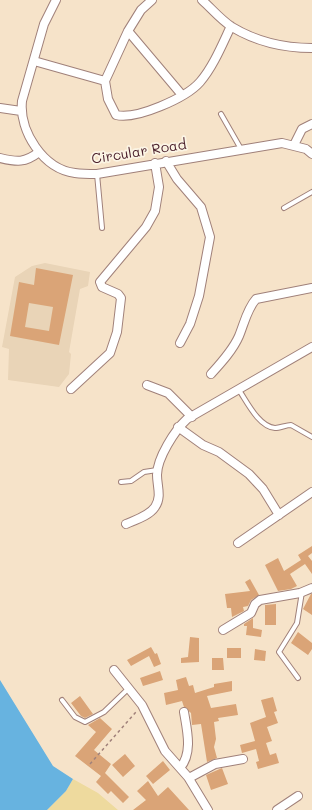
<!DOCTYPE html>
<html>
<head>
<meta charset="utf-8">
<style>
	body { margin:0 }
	canvas { display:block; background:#f6e3c9 }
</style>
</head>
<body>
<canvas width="312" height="810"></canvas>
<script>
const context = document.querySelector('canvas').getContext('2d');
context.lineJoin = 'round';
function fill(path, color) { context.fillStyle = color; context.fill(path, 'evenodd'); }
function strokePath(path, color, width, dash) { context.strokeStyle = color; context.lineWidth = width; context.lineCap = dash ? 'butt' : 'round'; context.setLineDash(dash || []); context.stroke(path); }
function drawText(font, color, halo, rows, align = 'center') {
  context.font = font + ' Mali,sans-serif'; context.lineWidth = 3.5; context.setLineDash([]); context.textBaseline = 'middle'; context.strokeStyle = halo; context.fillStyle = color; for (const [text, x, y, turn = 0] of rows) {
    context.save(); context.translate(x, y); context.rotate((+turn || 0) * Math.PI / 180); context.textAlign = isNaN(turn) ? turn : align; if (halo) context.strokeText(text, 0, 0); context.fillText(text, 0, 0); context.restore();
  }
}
fill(new Path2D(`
	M 45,263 L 90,272 L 88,286 L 80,289 L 69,352 L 71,354 L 69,374 L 59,387 L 8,380 L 9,349 L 2,347 L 15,277 L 32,266 Z`), '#e9d4b7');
fill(new Path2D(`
	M 73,779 L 98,793 L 118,810 L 47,810 L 66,791 Z`), '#eeda9e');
fill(new Path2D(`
	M 0,680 L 53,766 L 73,779 L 66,791 L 47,810 L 0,810 Z`), '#67b3e0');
fill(new Path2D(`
	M 36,268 L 73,275 L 59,345 L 10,336 L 19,282 L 34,285 ZM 29,303 L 53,307 L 49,331 L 25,327 Z
	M 312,546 L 312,553 L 308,556 L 312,561 L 312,574 L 305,564 L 290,574 L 297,586 L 291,589 L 278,591 L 265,565 L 278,558 L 284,571 L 301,560 L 298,555 Z
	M 250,579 L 259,595 L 251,600 L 248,606 L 243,607 L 244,611 L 232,617 L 231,608 L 227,608 L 225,594 L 250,591 L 245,582 Z
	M 311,594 L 312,594 L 312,615 L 303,609 Z
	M 276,604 L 276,625 L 265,625 L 265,605 Z
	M 253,618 L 253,628 L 262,630 L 261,637 L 246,635 L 247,626 L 244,626 L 244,624 Z
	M 298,632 L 312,643 L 312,649 L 308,655 L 291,643 Z
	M 190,637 L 199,638 L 199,662 L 181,663 L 181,658 L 188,657 Z
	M 151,647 L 155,654 L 157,653 L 161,664 L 154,667 L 149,656 L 131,666 L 127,660 Z
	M 227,648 L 241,648 L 241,658 L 227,658 Z
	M 255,649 L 266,651 L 265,661 L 254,660 Z
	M 212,658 L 223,658 L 224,670 L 212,670 Z
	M 160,671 L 163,680 L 143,686 L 140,678 Z
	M 186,677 L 189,686 L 193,685 L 195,693 L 214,687 L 214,684 L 232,681 L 232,691 L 207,696 L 211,708 L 236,704 L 238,715 L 218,718 L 219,721 L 214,722 L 216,739 L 214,747 L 217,758 L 207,762 L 201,724 L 192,725 L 191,713 L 184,707 L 182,701 L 166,705 L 164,693 L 178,690 L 176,680 Z
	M 80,696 L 93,714 L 85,718 L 81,716 L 71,703 Z
	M 273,697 L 277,711 L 274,712 L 278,723 L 267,727 L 272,741 L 266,743 L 270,755 L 276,753 L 279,763 L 258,769 L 256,762 L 259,761 L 256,749 L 242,753 L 240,745 L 255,741 L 250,723 L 266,717 L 261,700 Z
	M 100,718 L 112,729 L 94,750 L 111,764 L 105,773 L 129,797 L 123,803 L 111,791 L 108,794 L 96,782 L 101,776 L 75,756 L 96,732 L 88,725 Z
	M 125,754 L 135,766 L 123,777 L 112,765 Z
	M 163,761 L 170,770 L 153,784 L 146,776 Z
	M 222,768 L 228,784 L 211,790 L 206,775 Z
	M 148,781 L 158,796 L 168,787 L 189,810 L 133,810 L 146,800 L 137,791 Z`), '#daa477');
const lane = new Path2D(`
	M 221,114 L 241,149
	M 97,174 L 102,228
	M 284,208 L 312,192
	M 239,390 C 247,402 259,427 275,428 C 280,428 286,425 291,425 L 312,437
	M 121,482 L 131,481 L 144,472 L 157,470
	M 298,678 L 279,652 L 297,623 L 302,592
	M 62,700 L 75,717 L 85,722 L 104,712 L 129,688`);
const street = new Path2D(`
	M 56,0 L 44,24 L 22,101 C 19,131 43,169 75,173 C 82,174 90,174 97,174 L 282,143 L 306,149 L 312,154
	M 152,0 L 141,10 L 128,31 L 105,81 L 108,99 L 116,115 C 136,120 186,98 200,82 C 213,67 222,45 231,26
	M 202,0 C 212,9 221,20 232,27 C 257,42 283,48 312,48
	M 128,31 L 182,95
	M 34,61 L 105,81
	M 0,108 L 21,111
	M 294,145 L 302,129 L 312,124
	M 0,158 C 17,162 25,163 39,152
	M 166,161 L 177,179 L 201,207 L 210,237 L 199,296 L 190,324 L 180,343
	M 211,374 C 221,363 233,350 239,336 C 244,324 247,309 256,299 L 312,288
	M 147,385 L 168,393 L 192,417
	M 71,389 L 110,353 L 117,332 L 121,298 L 118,294 L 102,287 L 100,282 L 146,227 L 155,211 L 159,187 L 155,163
	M 178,427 L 203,445 L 219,452 L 249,474 L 263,489 L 279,515
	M 126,524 C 135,520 149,516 155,507 C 162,497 157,486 157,475 C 157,458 175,430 187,419 L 312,347
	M 238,543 L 312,492
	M 223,630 L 251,613 L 255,604 L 260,600 L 300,593 L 312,588
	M 114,670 L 142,705 L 165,751 L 188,777 L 208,810
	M 180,768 C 193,753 187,730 184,712
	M 189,778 L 215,764 L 243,759
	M 277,810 L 298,796`);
strokePath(lane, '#a0817a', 6);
strokePath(street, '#a0817a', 10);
strokePath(new Path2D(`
	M 90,764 L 136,712`), '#a0817a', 1.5, [3, 3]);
strokePath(lane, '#fff', 4);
strokePath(street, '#fff', 8);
drawText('14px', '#4a1f2b', '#fcf5e5', [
	["Circular Road",139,152,-9]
]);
</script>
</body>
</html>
